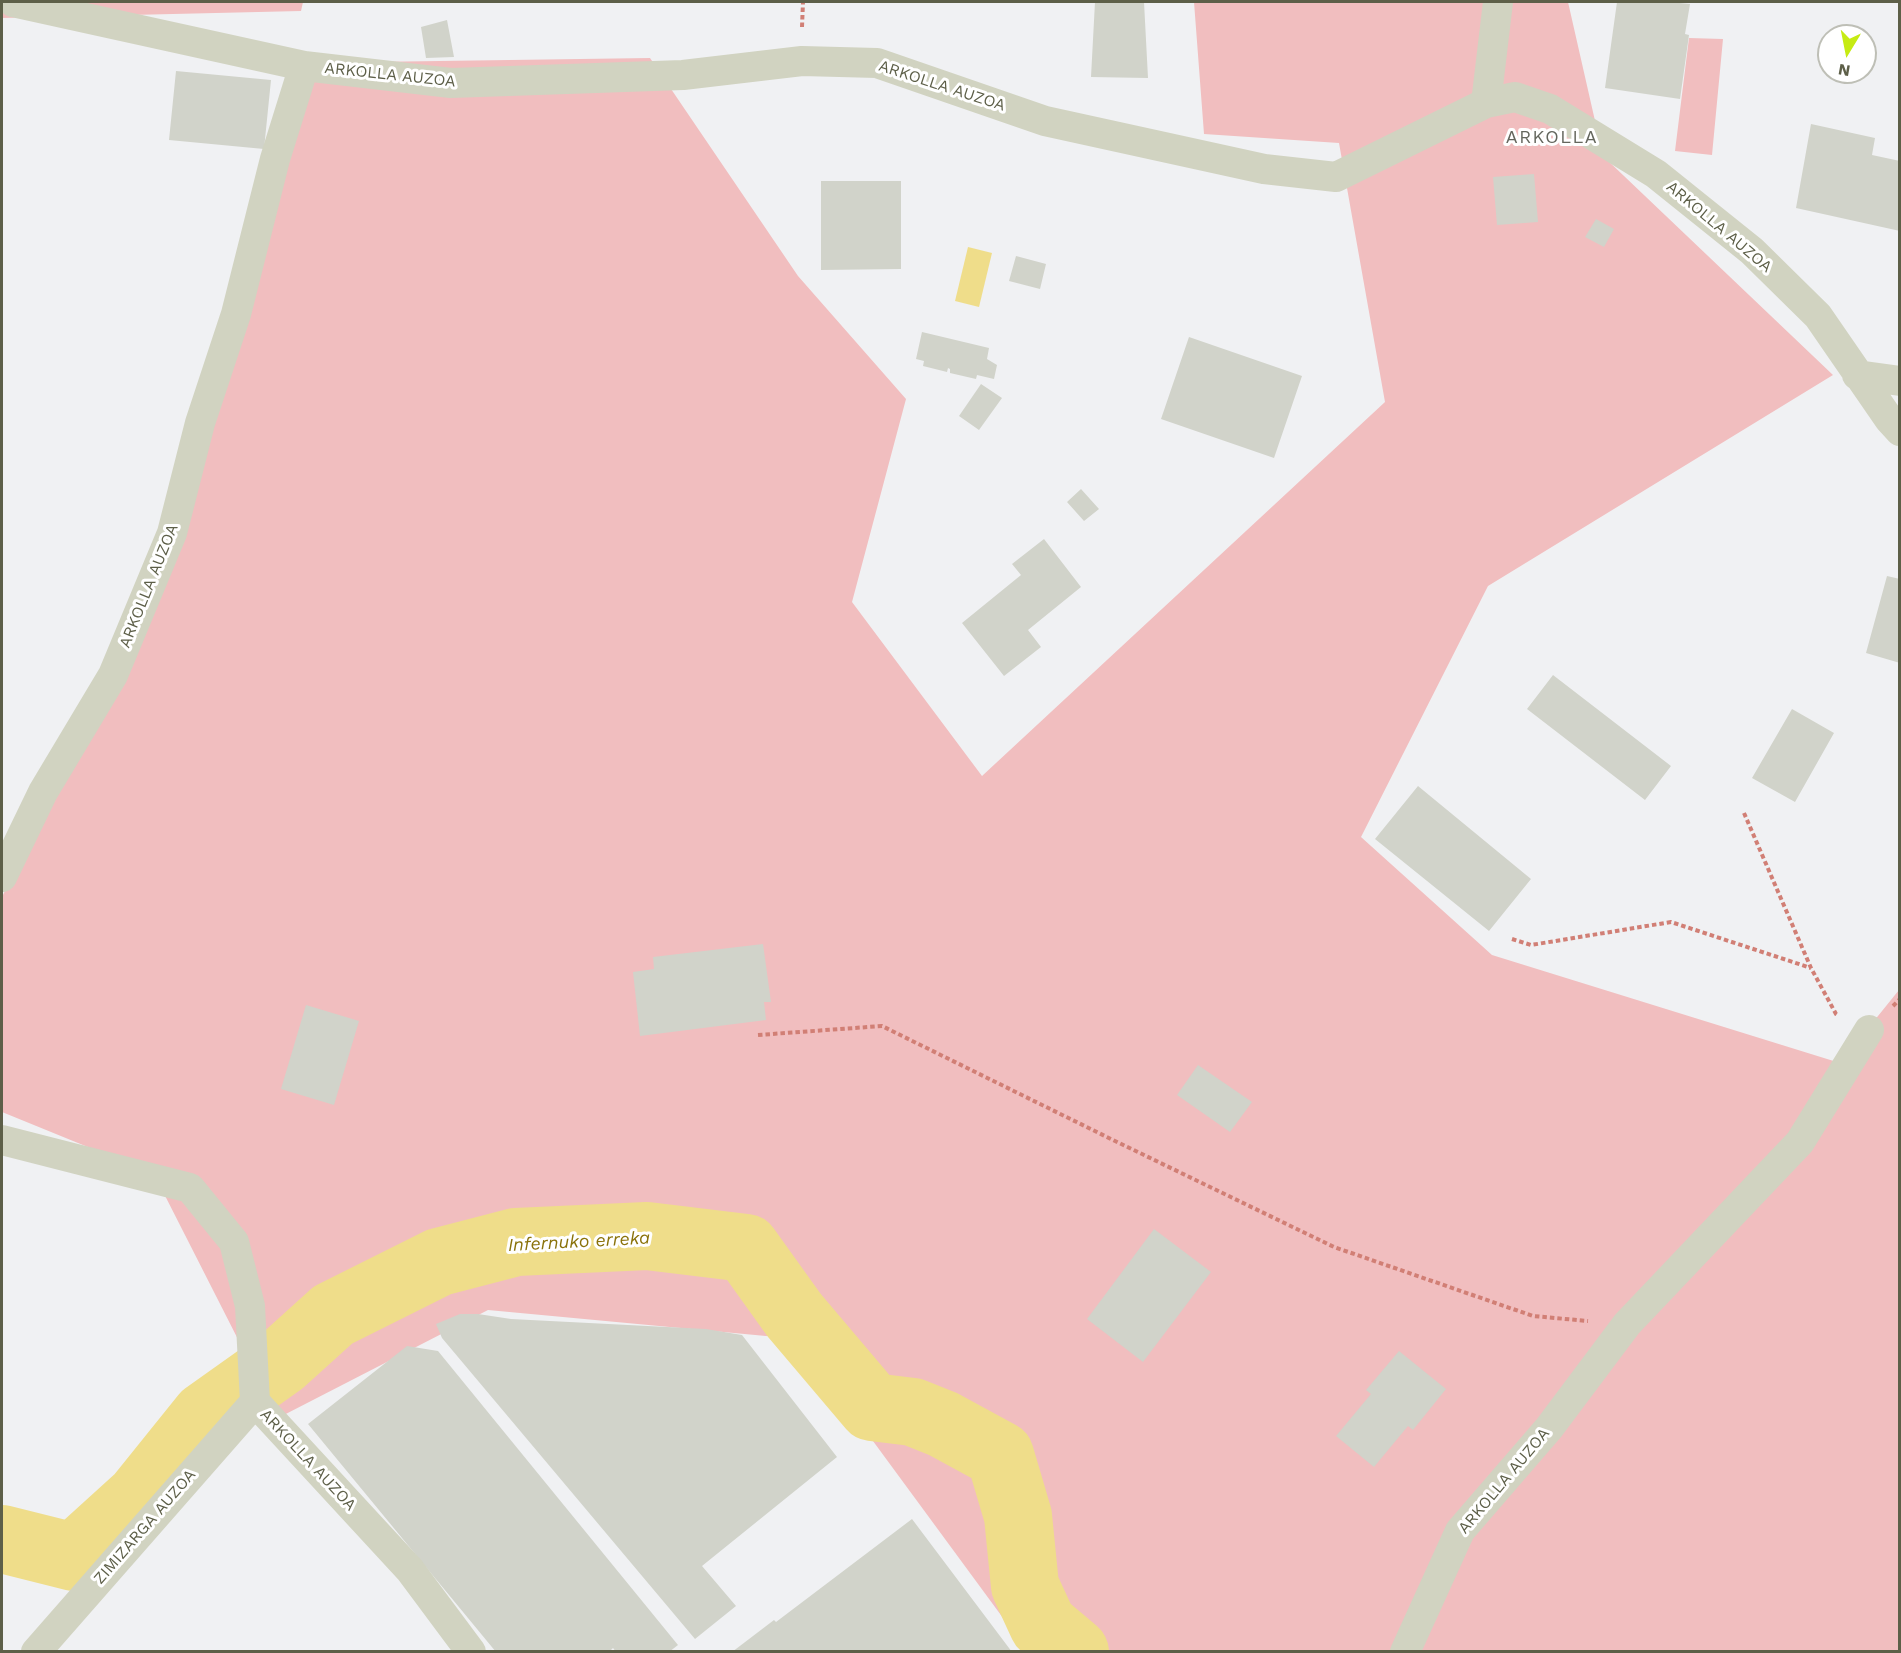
<!DOCTYPE html>
<html>
<head>
<meta charset="utf-8">
<style>
	body { margin:0 }
	#map { position:relative; width:1901px; height:1653px; overflow:hidden; background:#f0f1f3; font-family:"Work Sans",sans-serif }
	canvas { display:block }
	.frame { position:absolute; inset:0; border:3px solid #5d5f48; pointer-events:none }
	.north { position:absolute; left:1817px; top:24px; width:60px; height:60px; box-sizing:border-box; background:#fff; border:2px solid #bebfb6; border-radius:50%; rotate:190deg; font-size:16px; font-weight:700; line-height:24px; text-align:center; color:#5d5f48 }
	.north::after { content:''; display:block; margin:auto; width:21px; height:27px; background:#c6eb13; clip-path:polygon(50% 0,100% 100%,50% 72%,0 100%) }
</style>
</head>
<body>
<div id="map">
<canvas width="1901" height="1653"></canvas>
<div class="frame"></div>
<div class="north">N</div>
</div>
<script>
const context = document.querySelector('canvas').getContext('2d');
context.lineJoin = 'round';
function fill(path, color) { context.fillStyle = color; context.fill(path, 'evenodd'); }
function strokePath(path, color, width, dash) { context.strokeStyle = color; context.lineWidth = width; context.lineCap = dash ? 'butt' : 'round'; context.setLineDash(dash || []); context.stroke(path); }
function drawText(font, color, halo, rows, align = 'center') {
  context.font = font + ' "Work Sans",sans-serif'; context.lineWidth = 6; context.setLineDash([]); context.textBaseline = 'middle'; context.strokeStyle = halo; context.fillStyle = color; for (const [text, x, y, turn = 0] of rows) {
    context.save(); context.translate(x, y); context.rotate((+turn || 0) * Math.PI / 180); context.textAlign = isNaN(turn) ? turn : align; if (halo) context.strokeText(text, 0, 0); context.fillText(text, 0, 0); context.restore();
  }
}
fill(new Path2D(`
	M 2,2 L 303,2 L 301,11 L 2,18 Z
	M 1194,2 L 1568,2 L 1603,156 L 1833,375 L 1488,586 L 1361,837 L 1492,955 L 1840,1063 L 1899,990 L 1899,1651 L 1024,1651 L 1006,1622 L 798,1339 L 488,1310 L 278,1418 L 154,1174 L 2,1112 L 2,897 L 135,626 L 299,63 L 650,58 L 798,276 L 906,399 L 852,602 L 982,776 L 1385,402 L 1339,143 L 1204,134 Z
	M 1689,38 L 1723,39 L 1712,155 L 1675,151 Z`), '#f1bebf');
fill(new Path2D(`
	M 968,247 L 992,253 L 979,307 L 955,301 Z`), '#efdd8a');
strokePath(new Path2D(`
	M 2,1539 L 74,1557 L 139,1498 L 205,1416 L 281,1362 L 333,1315 L 439,1262 L 516,1242 L 647,1236 L 746,1248 L 794,1315 L 872,1407 L 913,1412 L 943,1424 L 1000,1455 L 1018,1516 L 1025,1586 L 1043,1625 L 1075,1652`), '#efdd8a', 68);
fill(new Path2D(`
	M 1095,2 L 1144,2 L 1148,78 L 1091,77 Z
	M 1617,2 L 1669,2 L 1690,4 L 1685,34 L 1689,35 L 1680,99 L 1605,88 Z
	M 447,20 L 454,57 L 426,58 L 421,27 Z
	M 176,71 L 271,80 L 264,149 L 169,140 Z
	M 1811,124 L 1875,138 L 1872,155 L 1900,161 L 1900,231 L 1796,208 Z
	M 1534,174 L 1538,222 L 1497,225 L 1493,177 Z
	M 821,181 L 901,181 L 901,269 L 821,270 Z
	M 1596,219 L 1614,229 L 1604,247 L 1585,237 Z
	M 1016,256 L 1046,264 L 1040,289 L 1009,281 Z
	M 922,332 L 989,348 L 987,359 L 997,365 L 994,379 L 977,375 L 976,379 L 950,373 L 950,369 L 948,368 L 947,372 L 923,366 L 924,361 L 916,359 Z
	M 1189,337 L 1302,376 L 1274,458 L 1161,419 Z
	M 981,384 L 1002,398 L 979,430 L 959,416 Z
	M 1081,489 L 1099,509 L 1084,521 L 1067,502 Z
	M 1044,539 L 1081,587 L 1028,630 L 1041,647 L 1004,676 L 962,623 L 1021,575 L 1012,564 Z
	M 1887,576 L 1900,579 L 1900,663 L 1866,653 Z
	M 1553,675 L 1671,766 L 1645,800 L 1527,709 Z
	M 1792,709 L 1834,733 L 1795,802 L 1752,778 Z
	M 1418,786 L 1531,879 L 1489,931 L 1375,839 Z
	M 763,944 L 771,1002 L 764,1002 L 766,1020 L 640,1036 L 633,972 L 654,969 L 653,957 Z
	M 306,1005 L 359,1021 L 334,1105 L 281,1089 Z
	M 1198,1065 L 1252,1102 L 1230,1132 L 1177,1095 Z
	M 1154,1229 L 1211,1272 L 1143,1362 L 1087,1319 Z
	M 460,1314 L 478,1314 L 511,1319 L 706,1329 L 742,1335 L 837,1457 L 702,1566 L 736,1606 L 695,1639 L 442,1338 L 436,1324 Z
	M 407,1346 L 438,1351 L 678,1645 L 669,1652 L 616,1652 L 613,1648 L 609,1652 L 496,1652 L 308,1424 Z
	M 1399,1351 L 1446,1389 L 1413,1430 L 1408,1426 L 1374,1467 L 1336,1436 L 1371,1394 L 1366,1390 Z
	M 912,1519 L 1012,1652 L 732,1652 L 774,1620 L 776,1622 Z`), '#d1d3ca');
strokePath(new Path2D(`
	M 802,27 L 803,2
	M 1744,813 L 1811,968 L 1836,1014 L 1839,1016
	M 1512,939 L 1531,945 L 1671,922 L 1811,968
	M 1893,1006 L 1900,999
	M 758,1035 L 882,1026 L 1113,1140 L 1334,1247 L 1533,1316 L 1588,1321`), '#d17f75', 4, [4.5, 3]);
strokePath(new Path2D(`
	M 13,2 L 304,66 L 451,83 L 683,75 L 802,61 L 877,63 L 1045,121 L 1264,169 L 1336,177 L 1486,103 L 1515,97 L 1550,109 L 1656,174 L 1752,251 L 1818,316 L 1889,419 L 1900,431
	M 1486,103 L 1498,2
	M 1857,375 L 1900,381
	M 2,877 L 43,792 L 113,675 L 172,533 L 200,423 L 236,314 L 275,159 L 304,66
	M 2,1140 L 190,1188 L 234,1242 L 250,1306 L 255,1402 L 410,1570 L 471,1652
	M 36,1652 L 255,1402
	M 1405,1652 L 1460,1531 L 1549,1428 L 1627,1324 L 1800,1142 L 1869,1030`), '#d1d3c1', 30);
drawText('16px', '#5d5f48', '#fff', [
	["ARKOLLA AUZOA",390,75,6],
	["ARKOLLA AUZOA",942,86,18],
	["ARKOLLA AUZOA",1719,227,40],
	["ARKOLLA AUZOA",149,586,-68],
	["ARKOLLA AUZOA",308,1460,47],
	["ARKOLLA AUZOA",1504,1481,-50],
	["ZIMIZARGA AUZOA",145,1527,-49]
]);
context.letterSpacing = '1.5px';
drawText('18px', '#64665d', '#fff', [
	["ARKOLLA",1552,138]
]);
context.letterSpacing = '0px';
drawText('italic 18px', '#8a720a', '#fff', [
	["Infernuko erreka",579,1242,-3]
]);
</script>
</body>
</html>
